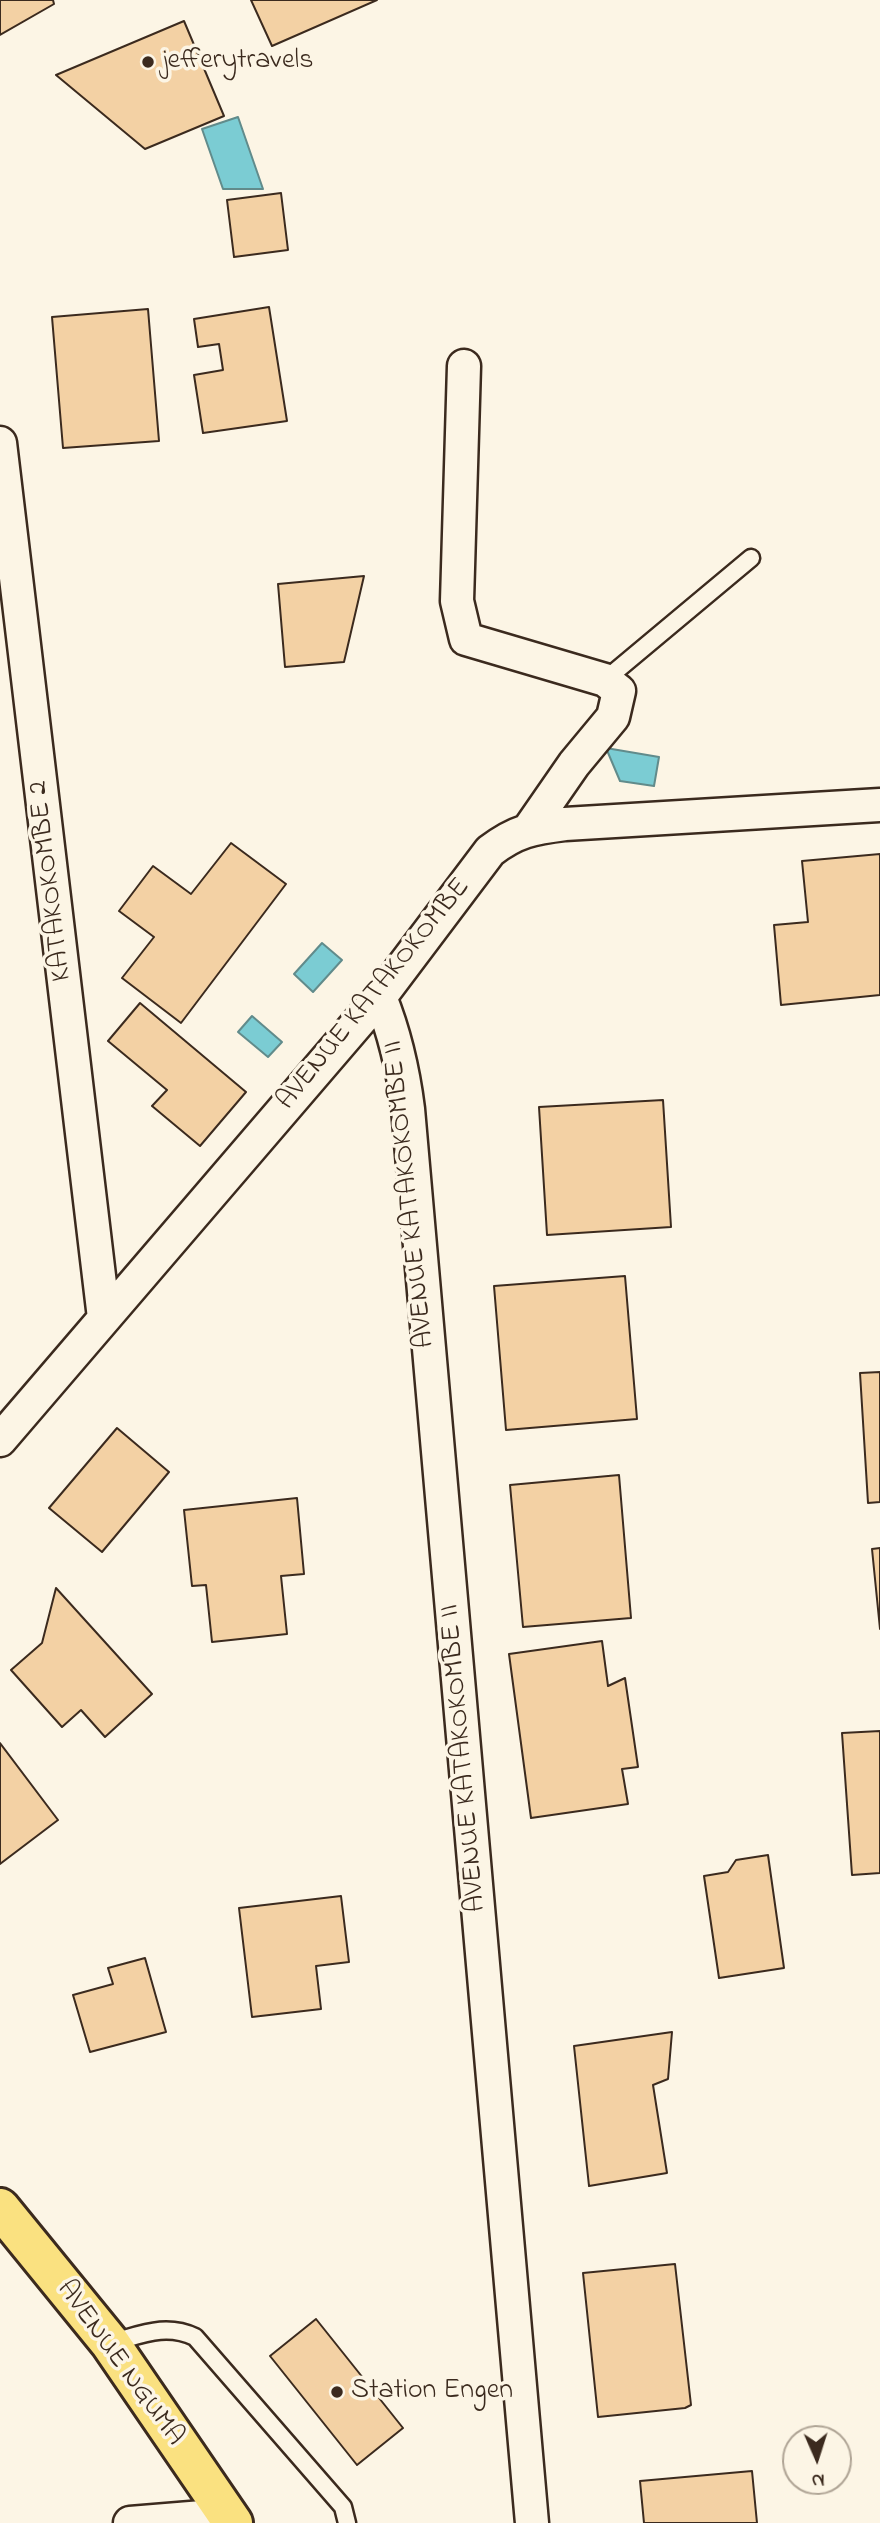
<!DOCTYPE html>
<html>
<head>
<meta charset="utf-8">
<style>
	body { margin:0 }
	#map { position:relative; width:880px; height:2523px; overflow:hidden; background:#fcf5e5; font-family:"Indie Flower",sans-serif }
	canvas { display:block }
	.north { position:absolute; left:782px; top:2425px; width:70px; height:70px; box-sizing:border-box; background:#fcf5e5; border:2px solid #afa495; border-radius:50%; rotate:177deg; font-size:19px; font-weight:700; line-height:28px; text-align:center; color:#3b2a1e }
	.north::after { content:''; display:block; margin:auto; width:24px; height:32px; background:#3b2a1e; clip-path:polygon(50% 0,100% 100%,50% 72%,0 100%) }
</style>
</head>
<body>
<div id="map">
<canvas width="880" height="2523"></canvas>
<div class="north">N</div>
</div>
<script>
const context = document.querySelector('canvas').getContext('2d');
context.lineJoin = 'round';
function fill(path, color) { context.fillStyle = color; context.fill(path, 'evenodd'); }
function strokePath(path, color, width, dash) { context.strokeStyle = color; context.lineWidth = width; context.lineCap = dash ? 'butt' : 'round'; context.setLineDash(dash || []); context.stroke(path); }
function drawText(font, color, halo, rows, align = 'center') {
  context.font = font + ' "Indie Flower",sans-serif'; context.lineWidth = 7; context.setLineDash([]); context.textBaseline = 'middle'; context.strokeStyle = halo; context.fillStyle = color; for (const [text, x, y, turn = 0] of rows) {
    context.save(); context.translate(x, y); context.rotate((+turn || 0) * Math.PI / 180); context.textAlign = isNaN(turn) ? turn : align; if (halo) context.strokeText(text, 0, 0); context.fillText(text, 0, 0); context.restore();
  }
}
const water = new Path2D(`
	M 238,117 L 263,189 L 223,189 L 202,129 Z
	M 606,748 L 659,757 L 654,786 L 620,781 Z
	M 322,943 L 342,960 L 313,992 L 294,974 Z
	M 252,1016 L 282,1042 L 268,1057 L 238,1032 Z`);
fill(water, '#7bccd3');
strokePath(water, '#618b8b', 2);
const building = new Path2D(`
	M 0,0 L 53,0 L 54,4 L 0,35 Z
	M 251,0 L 377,0 L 272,46 Z
	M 184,21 L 224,116 L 145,149 L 56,75 Z
	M 281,193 L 288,250 L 234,257 L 227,200 Z
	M 269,307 L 287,421 L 203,433 L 194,375 L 223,370 L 219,344 L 198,347 L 194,319 Z
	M 148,309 L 159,441 L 63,448 L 52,317 Z
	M 364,576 L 344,662 L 285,667 L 278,584 Z
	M 231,843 L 286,884 L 181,1023 L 122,978 L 154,937 L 119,911 L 153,866 L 191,894 Z
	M 880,854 L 880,995 L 781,1005 L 774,925 L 808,922 L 802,861 Z
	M 140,1003 L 246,1092 L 200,1146 L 152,1106 L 167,1090 L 108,1041 Z
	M 663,1100 L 671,1227 L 547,1235 L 539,1107 Z
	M 625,1276 L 637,1419 L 506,1430 L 494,1286 Z
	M 880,1372 L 880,1502 L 868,1503 L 860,1373 Z
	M 117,1428 L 169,1472 L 102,1552 L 49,1508 Z
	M 619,1475 L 631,1618 L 523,1627 L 510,1485 Z
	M 297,1498 L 304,1574 L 281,1576 L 287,1634 L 212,1642 L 206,1585 L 192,1586 L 184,1510 Z
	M 880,1548 L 880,1629 L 872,1549 Z
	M 56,1588 L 152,1694 L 105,1737 L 81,1710 L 62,1727 L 11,1670 L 42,1643 Z
	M 602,1641 L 608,1686 L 625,1678 L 638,1767 L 622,1769 L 628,1804 L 531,1818 L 509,1654 Z
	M 880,1731 L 880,1873 L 852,1875 L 842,1733 Z
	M 0,1743 L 58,1820 L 0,1864 Z
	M 768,1855 L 784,1968 L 719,1978 L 704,1876 L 728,1872 L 736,1860 Z
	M 341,1896 L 349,1962 L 316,1966 L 321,2009 L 252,2017 L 239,1908 Z
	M 145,1958 L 166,2032 L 90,2052 L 73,1995 L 113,1984 L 108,1968 Z
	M 672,2032 L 668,2079 L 653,2085 L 667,2173 L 589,2186 L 574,2046 Z
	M 675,2264 L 691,2405 L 685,2408 L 598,2417 L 583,2273 Z
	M 316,2319 L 403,2428 L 357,2465 L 270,2356 Z
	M 752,2471 L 757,2523 L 644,2523 L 640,2481 Z`);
fill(building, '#f3d1a4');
strokePath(building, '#3b2a1e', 2);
const lane = new Path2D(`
	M 605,680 L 751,558
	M 110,2343 C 141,2335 165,2323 195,2337 L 343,2507 L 347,2523`);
const street = new Path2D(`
	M 464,366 L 457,601 L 466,639 L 605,680 L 619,691 L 613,717 L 574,764 L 529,829
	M 0,443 L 104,1318
	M 380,997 C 395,1034 403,1069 408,1109 L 532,2523
	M 0,1440 L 380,997 L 490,851 C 516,831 533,828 565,824 L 880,805
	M 130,2523 L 227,2515`);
const primary = new Path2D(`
	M 0,2208 L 110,2343 L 233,2523`);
strokePath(lane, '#3b2a1e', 21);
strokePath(street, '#3b2a1e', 37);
strokePath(primary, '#3b2a1e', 44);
strokePath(lane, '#fcf5e5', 16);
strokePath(street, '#fcf5e5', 32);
strokePath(primary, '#fae180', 38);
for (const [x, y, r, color] of [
	[148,62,7,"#3b2a1e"],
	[337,2392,7,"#3b2a1e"]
]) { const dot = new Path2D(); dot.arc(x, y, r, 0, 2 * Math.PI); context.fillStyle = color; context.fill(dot); strokePath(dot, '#fcf5e5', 2.5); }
drawText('28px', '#3b2a1e', '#fcf5e5', [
	["jefferytravels",162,62],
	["Station Engen",351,2392]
], 'left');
drawText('28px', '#3b2a1e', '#fcf5e5', [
	["KATAKOKOMBE 2",52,881,-97],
	["AVENUE KATAKOKOMBE",375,995,-51],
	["AVENUE KATAKOKOMBE II",411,1194,-96],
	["AVENUE KATAKOKOMBE II",465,1758,-95],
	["AVENUE NGUMA",119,2364,54]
]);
</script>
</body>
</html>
